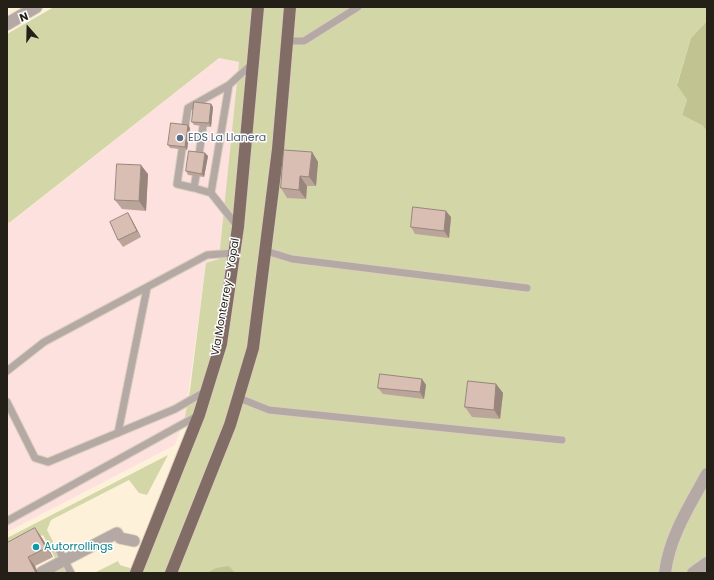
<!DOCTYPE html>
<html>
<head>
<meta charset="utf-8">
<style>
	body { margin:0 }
	#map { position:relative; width:714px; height:580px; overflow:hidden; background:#fef1da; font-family:Poppins,sans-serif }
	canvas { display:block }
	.frame { position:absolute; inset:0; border:8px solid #241f17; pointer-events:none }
	.north { position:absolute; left:8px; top:8px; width:40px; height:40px; -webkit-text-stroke:3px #fff; paint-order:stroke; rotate:340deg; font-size:11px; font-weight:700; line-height:16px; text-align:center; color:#241f17 }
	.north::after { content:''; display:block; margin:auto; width:14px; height:18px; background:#241f17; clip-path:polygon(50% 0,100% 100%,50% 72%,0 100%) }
</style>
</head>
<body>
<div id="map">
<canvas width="714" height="580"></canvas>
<div class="frame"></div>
<div class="north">N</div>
</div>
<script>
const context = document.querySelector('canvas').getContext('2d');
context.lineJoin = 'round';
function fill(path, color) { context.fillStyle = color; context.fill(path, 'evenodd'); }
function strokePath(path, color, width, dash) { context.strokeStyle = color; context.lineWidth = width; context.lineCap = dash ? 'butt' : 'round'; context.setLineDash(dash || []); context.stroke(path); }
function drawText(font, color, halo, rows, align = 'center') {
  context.font = font + ' Poppins,sans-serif'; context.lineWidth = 3; context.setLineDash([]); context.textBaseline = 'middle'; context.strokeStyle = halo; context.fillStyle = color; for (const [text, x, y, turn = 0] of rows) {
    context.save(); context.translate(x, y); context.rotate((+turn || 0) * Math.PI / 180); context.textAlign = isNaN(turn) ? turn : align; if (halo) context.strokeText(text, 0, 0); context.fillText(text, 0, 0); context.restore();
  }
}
fill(new Path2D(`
	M 219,58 L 239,62 L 224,220 L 219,259 L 206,264 L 185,417 L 175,445 L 7,532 L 7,219 L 10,223 Z`), '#fce1df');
fill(new Path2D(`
	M 54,7 L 707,7 L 707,21 L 691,38 L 677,84 L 687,100 L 682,115 L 703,126 L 707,132 L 707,573 L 94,573 L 118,561 L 120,565 L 133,569 L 196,416 L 184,422 L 190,390 L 206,263 L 219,259 L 239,62 L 219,58 L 9,223 L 7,219 L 7,34 Z
	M 168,455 L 147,495 L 139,493 L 129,480 L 51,520 L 47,530 L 69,573 L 40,573 L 37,568 L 55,558 L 43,535 L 7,554 L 7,538 Z`), '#d3d6a7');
fill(new Path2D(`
	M 707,21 L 707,132 L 703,126 L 682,115 L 687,100 L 677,85 L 691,38 Z
	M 229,566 L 235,573 L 207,573 L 216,568 Z`), '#c1c491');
const service = new Path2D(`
	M 287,41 L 304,41 L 358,7
	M 185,127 L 188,108 L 229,85 L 253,63
	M 182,150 L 177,184 L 194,188
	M 199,155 L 203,126
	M 196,176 L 194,188 L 211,193 L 238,227
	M 211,193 L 229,85
	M 266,251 L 292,259 L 527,288
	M 7,371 L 44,342 L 207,255 L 234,253
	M 239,398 L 269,410 L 562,440
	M 7,402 L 35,458 L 48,462 L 175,409 L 206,391
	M 118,433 L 147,288
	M 7,521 L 197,416
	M 58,548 L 71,573`);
const pedestrian = new Path2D(`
	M 42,572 L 117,533 L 120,538 L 134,541`);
const minor = new Path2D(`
	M 7,24 L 36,7
	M 665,573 C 669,537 690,505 707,474
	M 693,573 L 707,563`);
const primary = new Path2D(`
	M 136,573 L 199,415 L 221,344 L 238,227 L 258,7
	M 171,573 L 230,425 L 253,348 L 278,149 L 290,7`);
strokePath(service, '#dbcfbb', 9);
strokePath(pedestrian, '#dbcfbb', 13);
strokePath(minor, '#dbcfbb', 14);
strokePath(primary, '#dbcfbb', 14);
strokePath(service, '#b5a9a5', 7);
strokePath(pedestrian, '#b5a9a5', 11);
strokePath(minor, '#b5a9a5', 12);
strokePath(primary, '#816d65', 12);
fill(new Path2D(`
	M 211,104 L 213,107 L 211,127 L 194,125 L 192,122 Z
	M 190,128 L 187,150 L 170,148 L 168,145 Z
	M 312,152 L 318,162 L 316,186 L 307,186 L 306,199 L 287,198 L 281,188 Z
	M 205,153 L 208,156 L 204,177 L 188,175 L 186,171 Z
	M 148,174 L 146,211 L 122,209 L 115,200 Z
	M 128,213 L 132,220 L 141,237 L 123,247 L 118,240 Z
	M 451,217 L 449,238 L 415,234 L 411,227 Z
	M 422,379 L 426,385 L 424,399 L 383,394 L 378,388 Z
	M 496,384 L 503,393 L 500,419 L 472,417 L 465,407 Z
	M 42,538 L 53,557 L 35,566 L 38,573 L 7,573 Z`), '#bba49a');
fill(new Path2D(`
	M 211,104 L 213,107 L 211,127 L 209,123 Z
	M 188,125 L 190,128 L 187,150 L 185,147 Z
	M 312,152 L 318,162 L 316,186 L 309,177 Z
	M 205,153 L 208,156 L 204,177 L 202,174 Z
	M 141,165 L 148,174 L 146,211 L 139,201 Z
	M 300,176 L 307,186 L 306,199 L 299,190 Z
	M 446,211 L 451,217 L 449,238 L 444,231 Z
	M 128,213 L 132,220 L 141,237 L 137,231 Z
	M 422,379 L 426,385 L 424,399 L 420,392 Z
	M 496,384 L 503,393 L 500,419 L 494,410 Z
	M 35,528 L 42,538 L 53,557 L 46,548 Z
	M 28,557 L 35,566 L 38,573 L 36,573 Z`), '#98867d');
const building = new Path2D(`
	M 194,102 L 211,104 L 209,123 L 192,122 Z
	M 171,123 L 188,125 L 185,147 L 168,145 Z
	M 284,150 L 312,152 L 309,177 L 300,176 L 299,190 L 281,188 Z
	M 189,151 L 205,153 L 202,174 L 186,171 Z
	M 117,164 L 141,165 L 139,201 L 115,200 Z
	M 413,207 L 446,211 L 444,231 L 411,227 Z
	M 128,213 L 137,231 L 118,240 L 110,222 Z
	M 380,374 L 422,379 L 420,392 L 378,388 Z
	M 468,381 L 496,384 L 494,410 L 465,407 Z
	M 35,528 L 46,548 L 28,557 L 36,573 L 7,573 L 7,543 Z`);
fill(building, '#d9bfb3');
strokePath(building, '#98867d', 1);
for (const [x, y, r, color] of [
	[180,138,4,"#5c6f8a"],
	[36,547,4,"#0f9aa8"]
]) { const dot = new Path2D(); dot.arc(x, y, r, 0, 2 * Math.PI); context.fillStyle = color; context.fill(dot); strokePath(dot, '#fff', 1.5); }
drawText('11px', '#4e5e75', '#fff', [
	["EDS La Llanera",188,138]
], 'left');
drawText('11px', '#241f17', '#fff', [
	["Vía Monterrey - Yopal",226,297,-80]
]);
drawText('11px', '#0d838f', '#fff', [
	["Autorrollings",44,547]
], 'left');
</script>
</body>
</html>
